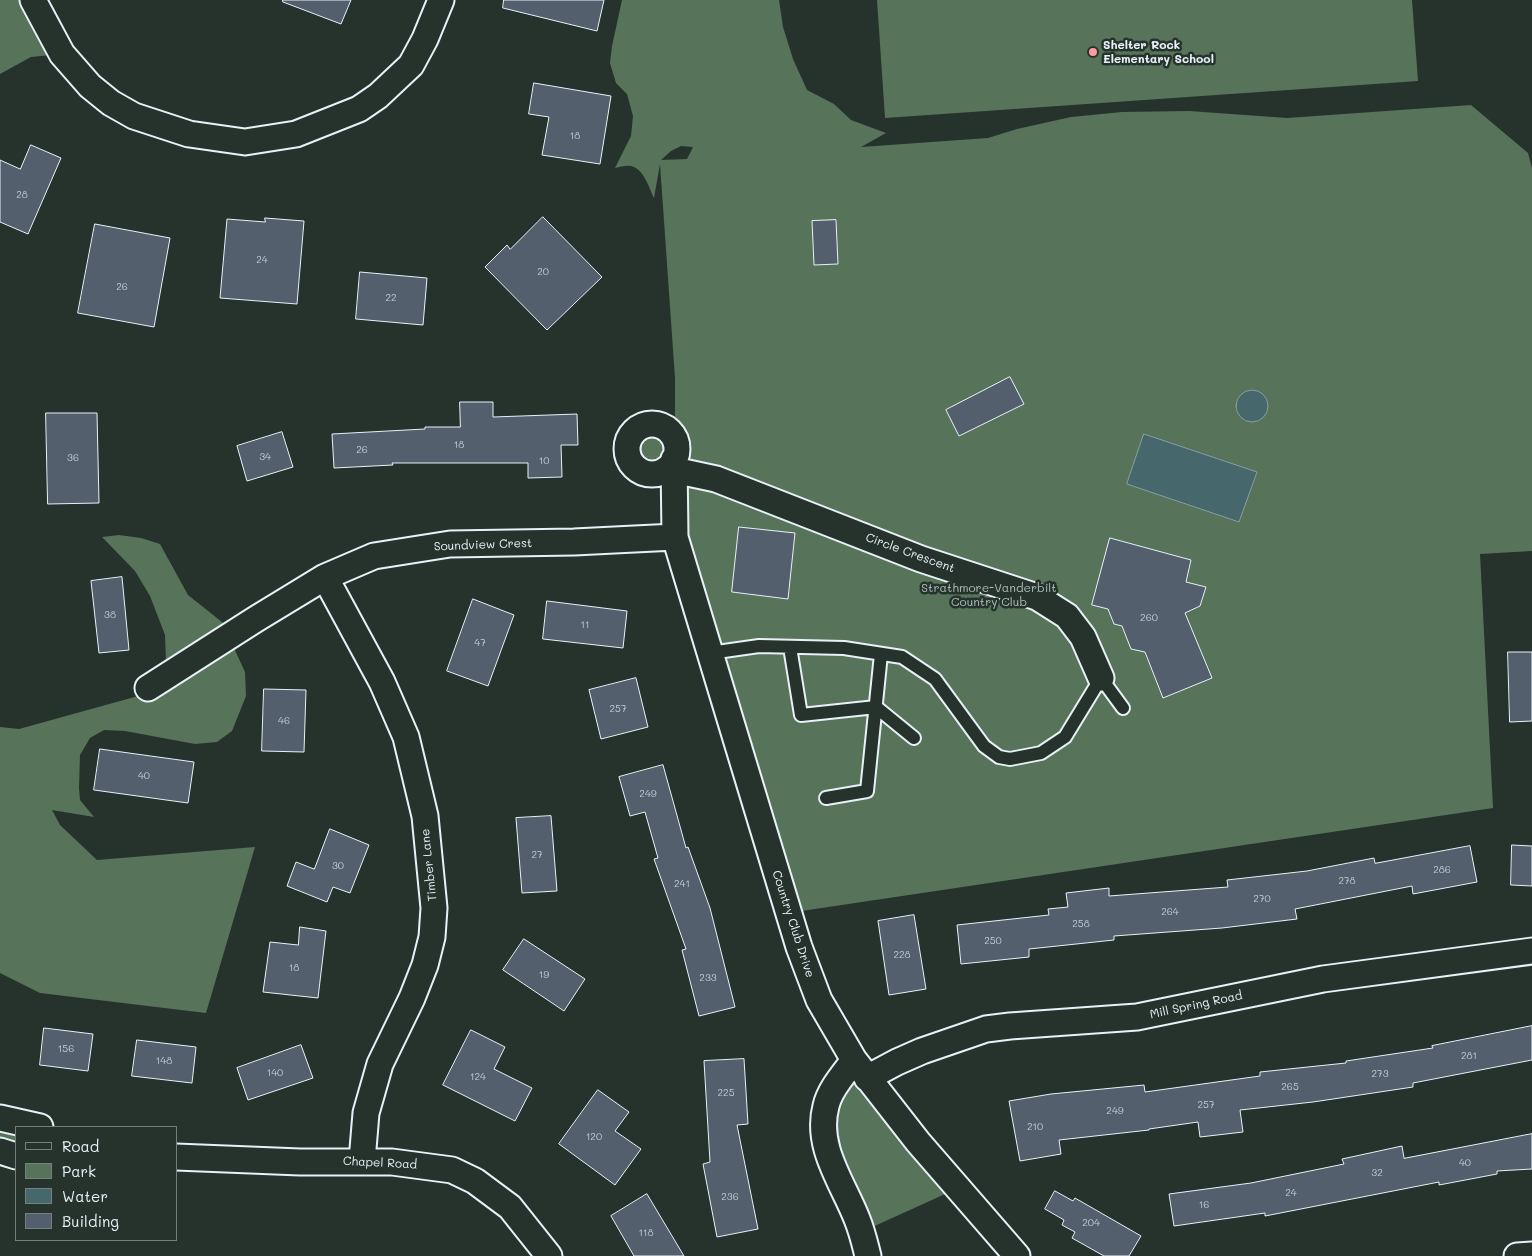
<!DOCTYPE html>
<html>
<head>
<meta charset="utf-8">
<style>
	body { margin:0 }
	#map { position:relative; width:1532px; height:1256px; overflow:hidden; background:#26332d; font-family:Mali,sans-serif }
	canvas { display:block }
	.legend { position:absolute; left:15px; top:1126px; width:162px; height:115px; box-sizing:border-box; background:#26332d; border:1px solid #747f7e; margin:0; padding:6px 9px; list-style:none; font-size:15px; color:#e8f1f8 }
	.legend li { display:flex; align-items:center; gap:10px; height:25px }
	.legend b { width:25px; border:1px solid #747f7e }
</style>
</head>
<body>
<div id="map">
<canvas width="1532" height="1256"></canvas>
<ul class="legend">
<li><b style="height:6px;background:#26332d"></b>Road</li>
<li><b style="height:14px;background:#57735a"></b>Park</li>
<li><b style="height:14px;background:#46676c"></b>Water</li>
<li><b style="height:14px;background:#535f6c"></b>Building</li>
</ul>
</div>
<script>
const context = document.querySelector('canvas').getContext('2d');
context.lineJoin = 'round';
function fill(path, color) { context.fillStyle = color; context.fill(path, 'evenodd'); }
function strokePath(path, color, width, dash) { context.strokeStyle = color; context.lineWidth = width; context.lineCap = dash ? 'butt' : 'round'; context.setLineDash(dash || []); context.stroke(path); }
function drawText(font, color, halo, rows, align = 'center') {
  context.font = font + ' Mali,sans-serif'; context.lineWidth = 5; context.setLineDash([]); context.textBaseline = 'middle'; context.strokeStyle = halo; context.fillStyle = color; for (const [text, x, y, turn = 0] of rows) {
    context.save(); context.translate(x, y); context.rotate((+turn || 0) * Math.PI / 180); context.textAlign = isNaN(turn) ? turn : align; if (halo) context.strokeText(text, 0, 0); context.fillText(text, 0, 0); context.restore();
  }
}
fill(new Path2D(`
	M 0,0 L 33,0 L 62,54 L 31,57 L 0,74 Z
	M 622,0 L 779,0 L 783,27 L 793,59 L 807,90 L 834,104 L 851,120 L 886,133 L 861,147 L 988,138 L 1017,129 L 1071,117 L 1122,112 L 1189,111 L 1287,118 L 1471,105 L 1528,153 L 1532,168 L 1532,551 L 1480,554 L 1493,808 L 788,913 L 663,471 C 623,483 614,427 650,424 C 661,423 669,430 675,439 L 675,378 L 660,164 L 654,198 C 649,188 644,169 631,166 C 626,165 620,167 615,168 L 631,136 L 633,116 L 627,94 L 616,83 L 610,63 L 612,46 ZM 681,146 L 693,147 L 687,159 L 661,160 L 671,151 Z
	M 877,0 L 1412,0 L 1418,81 L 885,118 Z
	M 119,535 L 141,538 L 160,544 L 188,595 L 222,622 L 245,672 L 246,696 L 232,731 L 217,742 L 195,744 L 125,731 L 104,730 L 90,738 L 80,755 L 79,788 L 80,800 L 94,817 L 52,810 L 60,825 L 97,860 L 255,847 L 206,1013 L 40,993 L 0,973 L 0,727 L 19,729 L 167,688 L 165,635 L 150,596 L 135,571 L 102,537 Z
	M 854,1066 L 954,1190 L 868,1229 L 832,1150 L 832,1101 Z
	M 0,1118 L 16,1127 L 16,1156 L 0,1151 Z`), '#57735a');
const water = new Path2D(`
	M1236 406a16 16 0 1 1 32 0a16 16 0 1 1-32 0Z
	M 1144,434 L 1257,472 L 1239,522 L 1127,484 Z`);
fill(water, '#46676c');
strokePath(water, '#879ea4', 1);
const building = new Path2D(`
	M 283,0 L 351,0 L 341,24 L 283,2 Z
	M 504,0 L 604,0 L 597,31 L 503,8 Z
	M 534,83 L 611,96 L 600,164 L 542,155 L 549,117 L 529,114 Z
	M 31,145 L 61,158 L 28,234 L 0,222 L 0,160 L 20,169 Z
	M 543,217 L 602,277 L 547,330 L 485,267 L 507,245 L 510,249 Z
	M 265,218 L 304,221 L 297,304 L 220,298 L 227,219 L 265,222 Z
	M 836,220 L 838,264 L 814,265 L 812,221 Z
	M 95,224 L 170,238 L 154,327 L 78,313 Z
	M 360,272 L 427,278 L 423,325 L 356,319 Z
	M 1010,377 L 1024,404 L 959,436 L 946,410 Z
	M 460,402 L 493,402 L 493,417 L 577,414 L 578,445 L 561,445 L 562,477 L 528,478 L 528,463 L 392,463 L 393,465 L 334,468 L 332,434 L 425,429 L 425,427 L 460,427 Z
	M 46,413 L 97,413 L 99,503 L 48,504 Z
	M 282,432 L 293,467 L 247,481 L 237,446 Z
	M 739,527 L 795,533 L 788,599 L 732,592 Z
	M 1110,538 L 1191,560 L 1186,582 L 1206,587 L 1200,606 L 1185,613 L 1212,678 L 1163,698 L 1145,652 L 1131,649 L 1122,626 L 1114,624 L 1108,609 L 1092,605 Z
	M 122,577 L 129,650 L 99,653 L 91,581 Z
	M 473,599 L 514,615 L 488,686 L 447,671 Z
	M 547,601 L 627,611 L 623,648 L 543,639 Z
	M 1508,652 L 1532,652 L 1532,721 L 1510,722 Z
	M 636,678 L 648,727 L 601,739 L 589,690 Z
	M 264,689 L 306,690 L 304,752 L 262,751 Z
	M 100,749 L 194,762 L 188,803 L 94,790 Z
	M 663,765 L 686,848 L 688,847 L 710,908 L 735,1007 L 699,1016 L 682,950 L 686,949 L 654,859 L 658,858 L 645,812 L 630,816 L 619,777 Z
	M 551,816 L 557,891 L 522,893 L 516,818 Z
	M 330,829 L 369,845 L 350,893 L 333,887 L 327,902 L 287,886 L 296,862 L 314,869 Z
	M 1512,845 L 1532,846 L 1532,886 L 1511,885 Z
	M 1470,846 L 1477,882 L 1413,894 L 1412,886 L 1295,909 L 1297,919 L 1222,928 L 1114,936 L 1114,940 L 1029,949 L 1029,957 L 961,964 L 957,925 L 1049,915 L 1048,909 L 1068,907 L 1066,893 L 1109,888 L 1109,896 L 1228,887 L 1227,880 L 1307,871 L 1374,858 L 1375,863 Z
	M 914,915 L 926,989 L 889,995 L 878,921 Z
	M 300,927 L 326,931 L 318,998 L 263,992 L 270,942 L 298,945 Z
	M 524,939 L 585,979 L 564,1011 L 503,970 Z
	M 1532,1026 L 1532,1060 L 1413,1083 L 1413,1087 L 1313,1102 L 1240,1110 L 1243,1132 L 1200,1137 L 1198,1122 L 1149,1129 L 1149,1130 L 1059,1140 L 1061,1154 L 1020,1161 L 1009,1101 L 1051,1094 L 1144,1085 L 1145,1092 L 1260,1076 L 1260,1072 L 1346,1063 L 1346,1061 L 1433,1048 L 1432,1046 Z
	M 44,1028 L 93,1034 L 88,1071 L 40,1065 Z
	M 471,1030 L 505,1047 L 494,1069 L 532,1088 L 515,1121 L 443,1085 Z
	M 137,1040 L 196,1047 L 192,1083 L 132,1076 Z
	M 301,1045 L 313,1078 L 248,1100 L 237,1068 Z
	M 744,1059 L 748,1124 L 737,1125 L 758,1229 L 717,1237 L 703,1164 L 710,1162 L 704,1061 Z
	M 598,1090 L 629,1112 L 615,1131 L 641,1149 L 615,1185 L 559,1144 Z
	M 1532,1134 L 1532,1169 L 1497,1171 L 1497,1174 L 1439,1185 L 1439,1182 L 1265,1216 L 1265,1213 L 1174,1226 L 1169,1194 L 1251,1183 L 1344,1164 L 1342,1159 L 1402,1146 L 1404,1158 Z
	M 1055,1191 L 1073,1201 L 1075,1198 L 1141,1236 L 1129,1256 L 1104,1256 L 1072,1238 L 1075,1232 L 1062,1225 L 1064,1220 L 1045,1209 Z
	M 647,1194 L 684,1256 L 634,1256 L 611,1216 Z`);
fill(building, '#535f6c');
strokePath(building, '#e8f1f8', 1);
const service = new Path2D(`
	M 790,647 L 801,715 L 876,707 L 914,738
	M 710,653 L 759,646 L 844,648 L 902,657 L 935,679 L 984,746 L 999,757 L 1010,759 L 1041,753 L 1065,737 L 1101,678 L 1123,708
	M 826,798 L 867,791 L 881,654`);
const minor = new Path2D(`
	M 33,0 L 62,54 L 90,86 L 111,103 L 134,116 L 189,134 L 245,142 L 296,134 L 359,109 L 378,96 L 411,65 L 425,39 L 441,0
	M627 449a25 25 0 1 1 50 0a25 25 0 1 1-50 0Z
	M 674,459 L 675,537 L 799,947 L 819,1000 L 854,1060 L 918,1142 L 1017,1256
	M 674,470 L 716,479 L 921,559 L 1037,597 L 1067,616 L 1083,637 L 1101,678
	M 325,577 L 382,682 L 406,737 L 425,816 L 434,908 L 432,937 L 425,965 L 412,998 L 380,1064 L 366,1113 L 362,1161
	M 148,688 L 256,619 L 325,577 L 374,556 L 450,544 L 574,542 L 675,537
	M 854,1060 C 844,1074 830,1089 826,1106 C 815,1147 843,1183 857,1219 C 862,1231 865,1244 868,1256
	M 867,1078 L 897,1062 L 922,1051 L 986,1029 L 1010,1026 L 1137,1017 L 1323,979 L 1532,951
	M 0,1118 L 40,1127
	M 0,1151 L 16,1156
	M 176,1157 L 300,1162 L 392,1162 L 452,1170 L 475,1181 L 510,1207 L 549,1256
	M 1517,1256 L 1532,1255`);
strokePath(service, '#e8f1f8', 16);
strokePath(minor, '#e8f1f8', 29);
strokePath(service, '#26332d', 12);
strokePath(minor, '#26332d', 25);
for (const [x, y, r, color] of [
	[1093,52,5,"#ff9aa2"]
]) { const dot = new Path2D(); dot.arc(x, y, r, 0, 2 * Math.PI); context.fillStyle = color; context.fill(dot); strokePath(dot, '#26332d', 2); }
drawText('10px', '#c3ccd5', null, [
	["18",575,136],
	["28",22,195],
	["24",262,260],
	["20",543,272],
	["26",122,287],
	["22",391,298],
	["18",459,445],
	["26",362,450],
	["34",265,457],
	["36",73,458],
	["10",544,461],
	["38",110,615],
	["260",1149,618],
	["11",585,625],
	["47",480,643],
	["257",618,709],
	["46",284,721],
	["40",144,776],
	["249",648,794],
	["27",537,855],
	["30",338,866],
	["286",1442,870],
	["278",1347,881],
	["241",682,884],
	["270",1262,899],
	["264",1170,912],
	["258",1081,924],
	["250",993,941],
	["228",902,955],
	["18",294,968],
	["19",544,975],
	["233",708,978],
	["156",66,1049],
	["281",1469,1056],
	["148",164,1061],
	["140",275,1073],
	["273",1380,1074],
	["124",478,1077],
	["265",1290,1087],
	["225",726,1093],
	["257",1206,1105],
	["249",1115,1111],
	["210",1035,1127],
	["120",594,1137],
	["40",1465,1163],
	["32",1377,1173],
	["24",1291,1193],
	["236",730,1197],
	["16",1204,1205],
	["204",1091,1223],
	["118",646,1233]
]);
drawText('bold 12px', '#e8f1f8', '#26332d', [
	["Shelter Rock",1103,45],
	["Elementary School",1103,59]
], 'left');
drawText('12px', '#e8f1f8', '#26332d', [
	["Soundview Crest",483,545,-2],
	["Circle Crescent",910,553,20],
	["Timber Lane",429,865,-96],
	["Country Club Drive",793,924,72],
	["Mill Spring Road",1196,1005,-12],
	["Chapel Road",380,1163,3]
]);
drawText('12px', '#aebfb9', '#26332d', [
	["Strathmore-Vanderbilt",989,588],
	["Country Club",989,602]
]);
</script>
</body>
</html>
